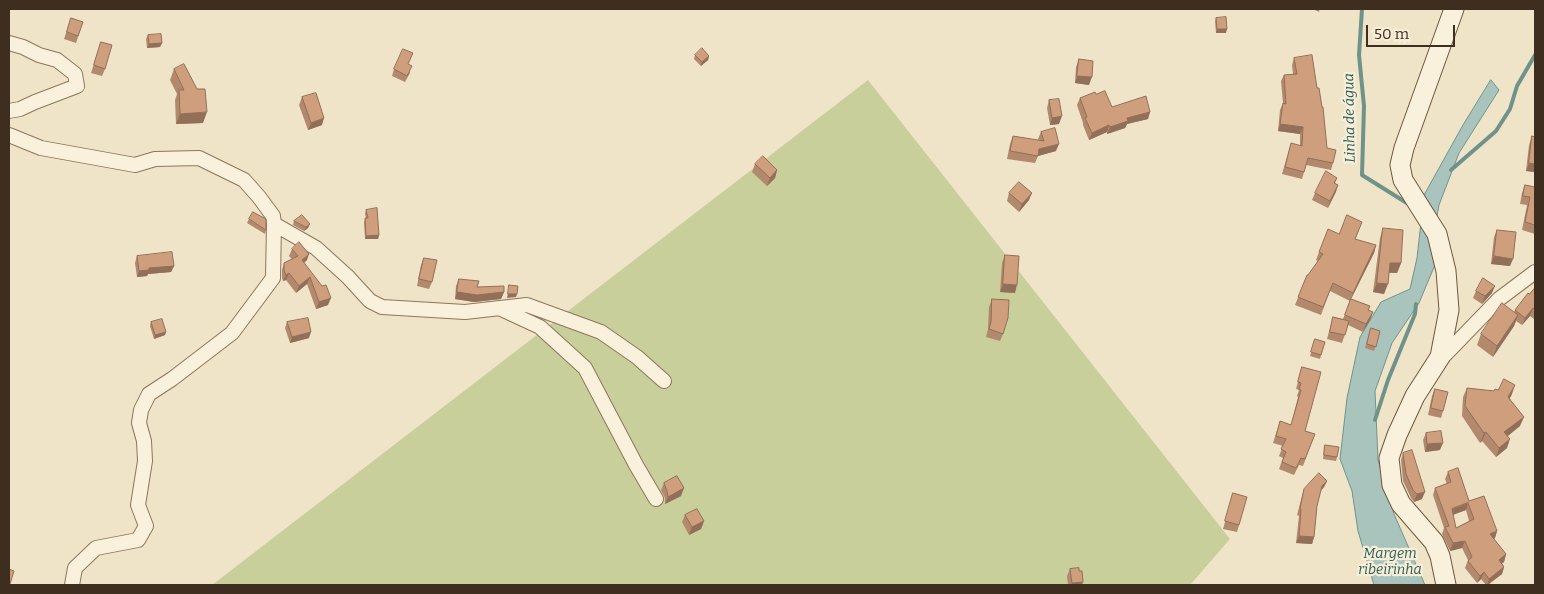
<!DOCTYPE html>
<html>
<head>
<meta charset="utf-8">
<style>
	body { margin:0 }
	#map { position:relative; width:1544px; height:594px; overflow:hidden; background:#f0e4c8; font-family:Bitter,serif }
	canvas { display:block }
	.frame { position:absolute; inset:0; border:10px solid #3d2e20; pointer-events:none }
	.scale { position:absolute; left:1366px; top:25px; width:89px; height:22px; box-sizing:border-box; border:2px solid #3d2e20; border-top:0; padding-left:6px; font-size:15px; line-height:18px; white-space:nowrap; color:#3d2e20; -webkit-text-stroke:4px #f7eed8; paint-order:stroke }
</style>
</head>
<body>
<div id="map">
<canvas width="1544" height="594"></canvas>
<div class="frame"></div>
<div class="scale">50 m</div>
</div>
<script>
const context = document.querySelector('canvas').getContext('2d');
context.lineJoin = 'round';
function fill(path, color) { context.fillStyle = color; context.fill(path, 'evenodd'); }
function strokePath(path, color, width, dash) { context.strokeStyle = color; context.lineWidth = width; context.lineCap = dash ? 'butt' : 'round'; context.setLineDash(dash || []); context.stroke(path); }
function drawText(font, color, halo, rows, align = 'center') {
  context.font = font + ' Bitter,serif'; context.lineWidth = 4.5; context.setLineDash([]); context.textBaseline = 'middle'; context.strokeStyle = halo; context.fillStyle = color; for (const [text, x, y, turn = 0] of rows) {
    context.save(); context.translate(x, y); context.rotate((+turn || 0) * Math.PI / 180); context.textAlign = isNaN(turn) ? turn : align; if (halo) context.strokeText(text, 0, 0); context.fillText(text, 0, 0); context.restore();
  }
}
fill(new Path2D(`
	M 868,80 L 1230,539 L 1190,585 L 212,585 Z`), '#c9cf9b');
const water = new Path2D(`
	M 1491,80 L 1499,90 L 1459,153 L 1439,205 L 1437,216 L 1437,260 L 1419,303 L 1392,343 L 1375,391 L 1378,460 L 1394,514 L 1425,585 L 1374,585 L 1358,531 L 1352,491 L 1340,459 L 1347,398 L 1360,337 L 1381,302 L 1410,289 L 1417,258 L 1424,195 L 1463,125 Z`);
fill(water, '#a9c4bc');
strokePath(water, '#6f938a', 1);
strokePath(new Path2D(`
	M 1362,9 L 1359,55 L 1364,106 L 1362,175 L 1410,205
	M 1451,170 L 1496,131 L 1510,109 L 1517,86 L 1535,55
	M 1375,420 L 1388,380 L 1415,314 L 1416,304`), '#6f938a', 4);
const street = new Path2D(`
	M 9,43 L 23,47 L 39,55 L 57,60 L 75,74 L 77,86 L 35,102 L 20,109 L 9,111
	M 9,135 L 41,148 L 135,165 L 155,159 L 199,158 L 244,180 L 259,197 L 273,216 L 274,224 L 273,278 L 232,333 L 172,379 L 149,394 L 141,410 L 139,423 L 144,441 L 145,461 L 138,505 L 146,526 L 138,540 L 96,548 L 75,568 L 72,585
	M 274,224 L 316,248 L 348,277 L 370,301 L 382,307 L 465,312 L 527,305 L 601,332 L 637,357 L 664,381
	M 499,308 L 540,327 L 585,368 L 636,465 L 656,499
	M 1439,361 L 1499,299 L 1535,272`);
const secondary = new Path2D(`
	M 1446,585 L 1440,556 L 1434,542 L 1401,504 L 1392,485 L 1389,458 L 1397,435 L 1415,396 L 1440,357 L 1449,310 L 1446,271 L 1437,234 L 1403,180 L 1400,165 L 1404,148 L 1454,9`);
strokePath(street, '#8d765c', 16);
strokePath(secondary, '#6f573f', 21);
strokePath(street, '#faf1dc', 14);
strokePath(secondary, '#faf1dc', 19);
fill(new Path2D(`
	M 1313,9 L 1320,9 L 1319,12 Z
	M 71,18 L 83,22 L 76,43 L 64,39 Z
	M 1216,18 L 1226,33 L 1216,33 L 1215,21 Z
	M 148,35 L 162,43 L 160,47 L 147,48 L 146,39 Z
	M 101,42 L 105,69 L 102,76 L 91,73 Z
	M 695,55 L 709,56 L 708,60 L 701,66 L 694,59 Z
	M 1294,58 L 1327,148 L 1333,163 L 1331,170 L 1306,165 L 1302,179 L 1282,174 L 1291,143 L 1300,146 L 1300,134 L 1278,131 L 1280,110 L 1283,103 L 1281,81 L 1284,75 L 1293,74 L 1292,65 Z
	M 1079,59 L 1089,85 L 1075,83 L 1076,67 Z
	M 408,64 L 410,73 L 405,82 L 392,76 L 394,69 Z
	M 174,69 L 203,123 L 176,124 L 175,100 L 177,94 L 170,80 Z
	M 1096,94 L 1112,107 L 1150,112 L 1148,119 L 1127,124 L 1125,128 L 1107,134 L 1107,132 L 1089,140 L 1083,125 L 1083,123 L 1077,105 L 1080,98 Z
	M 302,97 L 322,125 L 308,130 L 299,105 Z
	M 1049,100 L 1059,124 L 1050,125 L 1047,108 Z
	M 1041,132 L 1056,151 L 1038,156 L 1035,163 L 1007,159 L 1010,144 L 1013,136 L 1039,141 L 1038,139 Z
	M 1532,136 L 1535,172 L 1526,171 L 1529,145 Z
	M 755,164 L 777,170 L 775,178 L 767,186 L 752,172 Z
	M 1337,178 L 1335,183 L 1338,185 L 1328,208 L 1312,200 L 1315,193 Z
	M 1525,185 L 1535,187 L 1535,234 L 1522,230 L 1527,205 L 1520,204 L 1522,193 Z
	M 1009,193 L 1029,200 L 1019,212 L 1007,201 Z
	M 366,210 L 379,235 L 378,239 L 365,239 L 364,222 L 366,218 L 365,214 Z
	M 249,219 L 266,230 L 265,234 L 247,223 Z
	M 294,221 L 308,228 L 304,231 L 293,225 Z
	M 1383,228 L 1401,263 L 1397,273 L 1389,273 L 1384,294 L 1373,292 L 1380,238 Z
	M 1359,230 L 1355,240 L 1376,245 L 1374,253 L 1351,299 L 1370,306 L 1368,311 L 1373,312 L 1370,320 L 1363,332 L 1348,325 L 1342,343 L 1327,339 L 1333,317 L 1343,319 L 1351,299 L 1350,301 L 1330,291 L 1321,315 L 1295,305 L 1307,275 L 1308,275 L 1318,261 L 1316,260 L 1319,252 Z
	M 1497,230 L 1510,266 L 1491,264 L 1494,237 Z
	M 292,249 L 307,260 L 304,263 L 328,305 L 316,309 L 307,284 L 296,293 L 286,280 L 283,281 L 282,278 L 282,270 L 284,263 L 292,259 L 289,256 Z
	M 1005,255 L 1015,293 L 1000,292 L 1002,263 Z
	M 137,256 L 174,266 L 171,272 L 148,274 L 147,276 L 137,277 L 135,263 Z
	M 424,258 L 432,282 L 429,289 L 417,286 L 421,265 Z
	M 459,279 L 477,287 L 504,292 L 501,299 L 474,302 L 455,299 L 456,286 Z
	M 1535,288 L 1535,318 L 1534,319 L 1530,316 L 1522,325 L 1516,321 L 1514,326 L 1493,357 L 1477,345 L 1481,334 L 1514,312 L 1515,310 Z
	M 1476,291 L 1492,293 L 1482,304 L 1473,298 Z
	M 992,299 L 1003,334 L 1000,341 L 986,337 L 988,329 L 989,307 Z
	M 151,322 L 166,332 L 165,335 L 154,339 L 150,326 Z
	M 287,322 L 309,338 L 290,343 L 285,328 Z
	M 1371,328 L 1380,331 L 1374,351 L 1365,348 Z
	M 1315,339 L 1325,342 L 1320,359 L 1310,356 Z
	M 1302,367 L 1305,431 L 1315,434 L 1303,466 L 1299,465 L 1294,475 L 1279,469 L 1283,458 L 1279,456 L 1283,446 L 1273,443 L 1280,421 L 1291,425 L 1298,397 L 1297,396 L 1299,390 L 1296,389 Z
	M 1467,388 L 1494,391 L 1498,390 L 1512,394 L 1510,398 L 1520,426 L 1508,436 L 1507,448 L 1496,457 L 1482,441 L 1480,443 L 1462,416 L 1463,397 Z
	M 1435,389 L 1443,411 L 1441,418 L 1428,415 L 1432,396 Z
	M 1426,433 L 1440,450 L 1425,452 L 1423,440 Z
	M 1325,445 L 1337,457 L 1336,461 L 1323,459 Z
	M 1403,453 L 1422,499 L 1414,502 L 1411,498 L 1403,481 L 1401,460 Z
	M 1448,472 L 1469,501 L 1497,531 L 1495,538 L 1494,539 L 1506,554 L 1504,562 L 1502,563 L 1504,567 L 1502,574 L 1488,585 L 1486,585 L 1481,579 L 1477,583 L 1465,568 L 1468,560 L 1462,548 L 1450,551 L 1442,534 L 1444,528 L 1433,495 L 1435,488 L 1447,484 L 1445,479 ZM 1466,510 L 1469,521 L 1456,528 L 1453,515 Z
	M 1327,481 L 1324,487 L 1320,491 L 1317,506 L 1314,537 L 1312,544 L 1296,543 L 1299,516 L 1297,515 L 1302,496 L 1304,489 Z
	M 664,483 L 681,496 L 665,504 L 665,498 L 661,490 Z
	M 1233,493 L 1239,525 L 1237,532 L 1223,529 Z
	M 685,515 L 704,521 L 701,529 L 689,535 L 682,522 Z
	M 1070,569 L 1082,585 L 1068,585 L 1067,576 Z`), '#b2896c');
fill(new Path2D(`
	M 1217,29 L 1227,29 L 1226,33 L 1216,33 Z
	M 162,43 L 160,47 L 147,48 L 149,44 Z
	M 709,56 L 708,60 L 701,66 L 702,62 Z
	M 1077,76 L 1092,77 L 1089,85 L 1075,83 Z
	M 207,112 L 203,123 L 176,124 L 180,114 Z
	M 1150,112 L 1148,119 L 1127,124 L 1125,128 L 1107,134 L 1110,127 L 1127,118 Z
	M 1062,116 L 1059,124 L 1050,125 L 1052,118 Z
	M 324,118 L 322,125 L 308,130 L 311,123 Z
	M 1280,124 L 1303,127 L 1300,134 L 1278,131 Z
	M 1109,125 L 1107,132 L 1089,140 L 1092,133 Z
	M 1059,144 L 1056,151 L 1038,156 L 1039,149 Z
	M 1529,163 L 1535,164 L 1535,172 L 1526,171 Z
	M 777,170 L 775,178 L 767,186 L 770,178 Z
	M 1338,185 L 1336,192 L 1328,208 L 1330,201 Z
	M 1032,193 L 1029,200 L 1019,212 L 1022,204 Z
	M 310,224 L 308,228 L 304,231 L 306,227 Z
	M 379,235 L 378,239 L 365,239 L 366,236 Z
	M 1376,245 L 1374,253 L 1350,301 L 1353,293 Z
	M 309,254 L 307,260 L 299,267 L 302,260 Z
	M 1494,256 L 1513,259 L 1510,266 L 1491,264 Z
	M 1390,263 L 1401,263 L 1397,273 L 1386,272 Z
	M 174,266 L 171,272 L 148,274 L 147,276 L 137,277 L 139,271 L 149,268 Z
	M 289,273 L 286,280 L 283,281 L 286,275 Z
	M 310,277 L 307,284 L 296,293 L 299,286 Z
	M 1377,283 L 1388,284 L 1384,294 L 1373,292 Z
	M 1003,284 L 1017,285 L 1015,293 L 1000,292 Z
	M 1495,286 L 1492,293 L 1482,304 L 1485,296 Z
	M 457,292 L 504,292 L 501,299 L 474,302 L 455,299 Z
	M 508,294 L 517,294 L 516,297 L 507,298 Z
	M 331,298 L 328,305 L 316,309 L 319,302 Z
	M 1533,308 L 1530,316 L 1522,325 L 1525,318 Z
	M 1373,312 L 1370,320 L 1363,332 L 1366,324 Z
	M 1518,315 L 1514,326 L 1493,357 L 1497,346 Z
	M 166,332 L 165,335 L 154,339 L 155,335 Z
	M 311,332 L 309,338 L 290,343 L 292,337 Z
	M 1515,385 L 1512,394 L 1505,406 L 1508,397 Z
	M 1524,417 L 1520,426 L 1501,441 L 1504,432 Z
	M 1486,432 L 1482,441 L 1480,443 L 1484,433 Z
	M 1510,439 L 1507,448 L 1496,457 L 1499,448 Z
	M 1443,443 L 1440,450 L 1425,452 L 1427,444 Z
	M 1327,481 L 1324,487 L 1319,493 L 1322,486 Z
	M 684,488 L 681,496 L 665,504 L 668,497 Z
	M 1425,492 L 1422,499 L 1414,502 L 1417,494 Z
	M 1468,503 L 1466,510 L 1449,516 L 1452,509 Z
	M 704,521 L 701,529 L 689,535 L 692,527 Z
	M 1497,531 L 1495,538 L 1487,541 L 1490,534 Z
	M 1299,536 L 1314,537 L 1312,544 L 1296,543 Z
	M 1465,541 L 1462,548 L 1450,551 L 1453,543 Z
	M 1506,554 L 1504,562 L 1497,567 L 1499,560 Z
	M 1504,567 L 1502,574 L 1487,585 L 1489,579 Z
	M 1484,572 L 1481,579 L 1477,583 L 1480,576 Z
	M 1083,582 L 1082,585 L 1071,585 L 1072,583 Z`), '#916f58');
const building = new Path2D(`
	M 1226,17 L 1227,29 L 1217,29 L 1216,18 Z
	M 71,18 L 83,22 L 78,36 L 67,32 Z
	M 161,34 L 162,43 L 149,44 L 148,35 Z
	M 101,42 L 112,45 L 105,69 L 94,65 Z
	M 702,48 L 709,56 L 702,62 L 695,55 Z
	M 403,49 L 413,53 L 408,64 L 412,66 L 407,76 L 394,69 Z
	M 1312,55 L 1317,88 L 1319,88 L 1322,107 L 1323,107 L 1327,148 L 1336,150 L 1333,163 L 1308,158 L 1304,172 L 1285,167 L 1291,143 L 1302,146 L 1303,127 L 1280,124 L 1283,103 L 1286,104 L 1284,75 L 1297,74 L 1294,58 Z
	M 1079,59 L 1093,61 L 1092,77 L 1077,76 Z
	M 184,64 L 197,89 L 205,89 L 207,112 L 180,114 L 179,90 L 184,90 L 174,69 Z
	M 1105,91 L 1112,107 L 1146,96 L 1150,112 L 1127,118 L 1128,121 L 1110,127 L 1109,125 L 1092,133 L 1085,118 L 1087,117 L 1080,98 L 1095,92 L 1096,94 Z
	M 316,93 L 324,118 L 311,123 L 302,97 Z
	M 1059,99 L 1062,116 L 1052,118 L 1049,100 Z
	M 1055,128 L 1059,144 L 1039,149 L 1038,156 L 1010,151 L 1013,136 L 1044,141 L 1041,132 Z
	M 1532,136 L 1535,137 L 1535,164 L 1529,163 Z
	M 763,156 L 777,170 L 770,178 L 755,164 Z
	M 1326,171 L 1337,178 L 1334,183 L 1338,185 L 1330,201 L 1315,193 Z
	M 1019,182 L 1032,193 L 1022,204 L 1009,193 Z
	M 1525,185 L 1535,187 L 1535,225 L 1525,222 L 1530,197 L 1523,196 Z
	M 377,208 L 379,235 L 366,236 L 365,218 L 368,218 L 366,210 Z
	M 253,212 L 266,219 L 266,230 L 249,219 Z
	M 302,215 L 310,224 L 306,227 L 294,221 Z
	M 1347,215 L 1362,222 L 1355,239 L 1376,245 L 1353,293 L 1333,283 L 1323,307 L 1298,297 L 1307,275 L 1308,275 L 1323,254 L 1319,252 L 1328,229 L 1339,234 Z
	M 1383,228 L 1403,230 L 1401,263 L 1390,263 L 1388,284 L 1377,283 Z
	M 1497,230 L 1516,232 L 1513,259 L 1494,256 Z
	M 299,242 L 309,254 L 302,260 L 322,286 L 326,285 L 331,298 L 319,302 L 310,277 L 299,286 L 289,273 L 286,275 L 284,271 L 284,263 L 298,256 L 292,249 Z
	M 172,252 L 174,266 L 149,268 L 149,270 L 139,271 L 137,256 Z
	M 1005,255 L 1019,256 L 1017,285 L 1003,284 Z
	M 424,258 L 437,260 L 432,282 L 419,279 Z
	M 1483,278 L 1495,286 L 1485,296 L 1476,291 Z
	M 459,279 L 479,281 L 477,287 L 504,286 L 504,292 L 477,295 L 457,292 Z
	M 509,285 L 518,286 L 517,294 L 508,294 Z
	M 1535,288 L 1535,310 L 1533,308 L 1525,318 L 1515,310 L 1528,293 L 1529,294 Z
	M 992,299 L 1009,300 L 1008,318 L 1003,334 L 989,329 L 991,322 Z
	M 1351,299 L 1370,306 L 1368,310 L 1373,312 L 1366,324 L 1345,315 Z
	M 1502,303 L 1518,315 L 1497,346 L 1481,334 Z
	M 1333,317 L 1349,321 L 1345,335 L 1330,332 Z
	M 308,318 L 311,332 L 292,337 L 287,322 Z
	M 162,319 L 166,332 L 155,335 L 151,322 Z
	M 1371,328 L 1380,331 L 1376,347 L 1367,344 Z
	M 1315,339 L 1325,342 L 1321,355 L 1311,352 Z
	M 1302,367 L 1321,372 L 1305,431 L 1315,434 L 1305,459 L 1301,458 L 1296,468 L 1282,462 L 1286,452 L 1281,449 L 1286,439 L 1276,436 L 1280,421 L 1291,425 L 1301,390 L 1299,389 L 1301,383 L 1298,382 Z
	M 1504,379 L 1515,385 L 1508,397 L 1524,417 L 1504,432 L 1510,439 L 1499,448 L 1486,432 L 1484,433 L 1465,406 L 1467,388 L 1494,391 L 1495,389 L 1498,390 Z
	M 1435,389 L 1448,392 L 1443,411 L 1431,408 Z
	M 1441,431 L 1443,443 L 1427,444 L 1426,433 Z
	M 1325,445 L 1339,447 L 1337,457 L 1324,455 Z
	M 1412,450 L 1425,492 L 1417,494 L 1413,490 L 1406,474 L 1403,453 Z
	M 1458,468 L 1469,501 L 1484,496 L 1497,531 L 1490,534 L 1506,554 L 1499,560 L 1504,567 L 1489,579 L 1484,572 L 1480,576 L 1468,561 L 1472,557 L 1465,541 L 1453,543 L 1445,527 L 1449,526 L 1435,488 L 1451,482 L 1448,472 ZM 1468,503 L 1474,519 L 1456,528 L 1452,509 Z
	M 1319,473 L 1327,481 L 1322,486 L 1317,506 L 1314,537 L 1299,536 L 1301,509 L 1300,508 L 1304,489 Z
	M 677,476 L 684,488 L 668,497 L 667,491 L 664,483 Z
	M 1233,493 L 1247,497 L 1239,525 L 1225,521 Z
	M 697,509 L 704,521 L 692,527 L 685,515 Z
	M 1079,568 L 1079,571 L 1082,571 L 1083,582 L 1072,583 L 1070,569 Z
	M 9,569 L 14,571 L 10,584 L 9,584 Z`);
fill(building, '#cf9f7d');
strokePath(building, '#916f58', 1);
drawText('italic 14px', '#2f5d5a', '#f7eed8', [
	["Linha de água",1350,118,-91],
	["Margem",1390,554],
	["ribeirinha",1390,570]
]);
</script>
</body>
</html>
